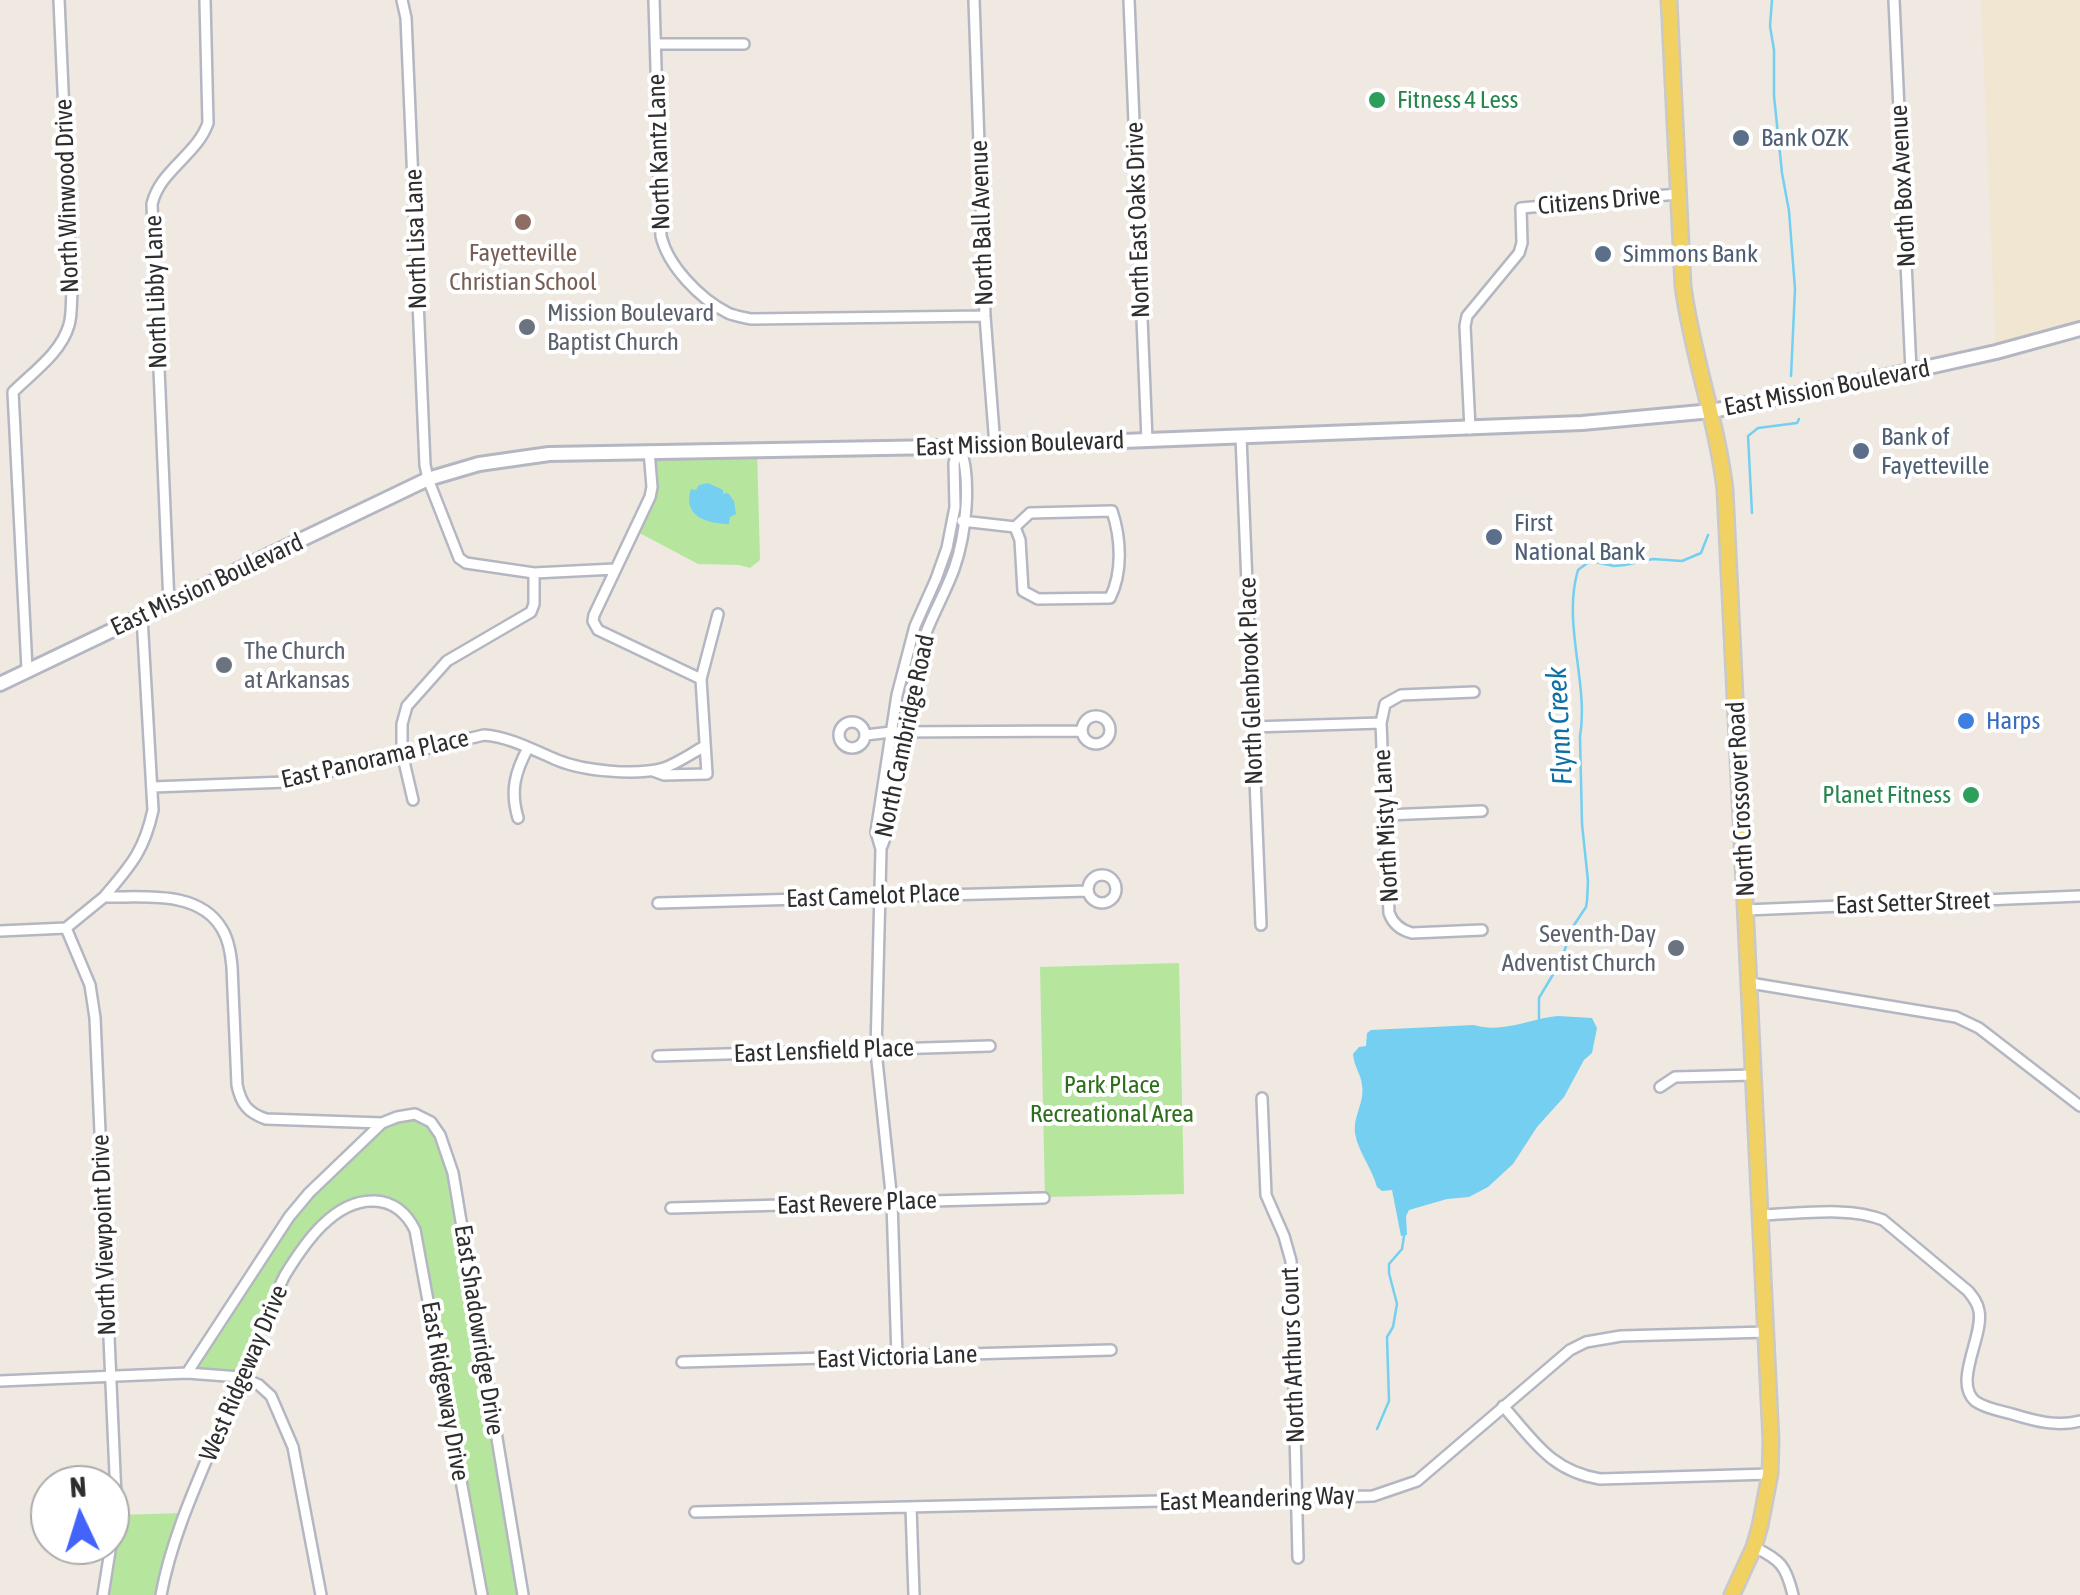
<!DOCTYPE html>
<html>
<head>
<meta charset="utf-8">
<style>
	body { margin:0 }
	#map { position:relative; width:2080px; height:1595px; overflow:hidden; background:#efe9e1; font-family:"Asap Condensed",sans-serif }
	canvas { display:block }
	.north { position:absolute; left:30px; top:1465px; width:100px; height:100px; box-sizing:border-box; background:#fff; border:2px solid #ababab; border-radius:50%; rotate:356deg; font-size:28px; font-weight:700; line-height:40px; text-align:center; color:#2e2e2e }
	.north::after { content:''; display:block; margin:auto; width:35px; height:45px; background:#4264fb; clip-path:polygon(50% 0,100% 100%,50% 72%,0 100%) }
</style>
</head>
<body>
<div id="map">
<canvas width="2080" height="1595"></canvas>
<div class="north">N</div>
</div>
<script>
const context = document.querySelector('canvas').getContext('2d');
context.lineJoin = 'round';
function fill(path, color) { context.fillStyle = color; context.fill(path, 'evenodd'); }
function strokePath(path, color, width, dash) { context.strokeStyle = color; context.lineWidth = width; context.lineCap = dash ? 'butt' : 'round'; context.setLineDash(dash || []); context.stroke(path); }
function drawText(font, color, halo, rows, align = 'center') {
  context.font = font + ' "Asap Condensed",sans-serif'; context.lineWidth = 8; context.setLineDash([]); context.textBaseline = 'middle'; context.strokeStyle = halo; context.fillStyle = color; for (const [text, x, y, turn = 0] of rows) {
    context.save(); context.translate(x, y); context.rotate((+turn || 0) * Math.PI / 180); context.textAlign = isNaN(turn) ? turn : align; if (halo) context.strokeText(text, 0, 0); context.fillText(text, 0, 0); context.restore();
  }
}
fill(new Path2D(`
	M 1981,0 L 2080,0 L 2080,329 L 1996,352 Z`), '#f0e6d1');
fill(new Path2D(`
	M 757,449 L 760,560 L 750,568 L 739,565 L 698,564 L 634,530 L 650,497 L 649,451 Z
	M 1179,963 L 1184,1194 L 1045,1197 L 1040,967 Z
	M 415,1114 L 431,1122 L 447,1151 L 523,1595 L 482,1595 L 418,1240 L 399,1209 L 365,1200 L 330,1218 L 285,1276 L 240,1377 L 187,1373 L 289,1217 L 382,1123 Z
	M 186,1513 L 161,1595 L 103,1595 L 115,1515 Z`), '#b6e59e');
fill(new Path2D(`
	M 708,483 L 723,490 L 723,494 L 728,493 L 734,501 L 736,514 L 730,517 L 729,524 C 707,524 682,516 691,489 L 696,490 L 699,485 Z
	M 1558,1016 L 1592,1018 L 1597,1028 L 1592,1053 L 1584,1060 L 1564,1097 L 1537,1127 L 1513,1164 L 1488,1187 L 1469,1197 L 1447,1199 L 1409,1210 L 1406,1216 L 1407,1235 L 1401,1236 L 1392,1190 L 1382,1191 L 1377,1187 C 1372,1168 1358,1152 1355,1133 C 1353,1116 1365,1102 1362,1085 C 1361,1074 1354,1067 1353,1054 L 1359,1047 L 1366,1046 L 1367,1033 L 1371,1030 L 1474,1025 C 1503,1034 1531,1018 1558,1016 Z`), '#75cff0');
strokePath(new Path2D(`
	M 1772,0 L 1770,26 L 1774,50 L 1774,96 L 1782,173 L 1789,211 L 1795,289 L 1791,376
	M 1752,513 L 1748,436 L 1758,428 L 1797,423 L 1799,419
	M 1539,1019 L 1539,998 L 1561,961 L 1572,928 L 1586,907 L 1587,901 L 1588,881 L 1582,824 L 1580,737 C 1589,683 1562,624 1578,570 L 1590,561 L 1614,566 L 1625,565 L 1653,559 L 1682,561 L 1701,553 L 1708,535
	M 1377,1429 L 1389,1401 L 1387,1337 L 1393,1327 L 1397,1304 L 1389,1273 L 1389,1264 L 1402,1249 L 1404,1236`), '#75cff0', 2.5);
const minor = new Path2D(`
	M 402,0 L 406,18 L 425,465 L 428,479 L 459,558 L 466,563 L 534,573 L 615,569
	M 654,0 L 661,236 C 668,266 700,299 728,313 C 734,316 743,317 751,319 L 985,316
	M 974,0 L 985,316 L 995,446
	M 1129,0 L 1147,440
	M 1894,0 L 1911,371
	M 656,44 L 744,44
	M 1470,429 L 1465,326 L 1467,316 L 1519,253 L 1522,243 L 1521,208 L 1678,194
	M 1241,437 L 1261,925
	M 649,451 L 652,487 L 650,497 L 594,615 L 593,621 L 598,630 L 701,679
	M 1112,511 C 1121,538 1123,572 1110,598 L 1038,599 L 1023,591 L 1020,540 L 1015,527 L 1030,513 Z
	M 962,521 L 1015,527
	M 169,604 L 152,204 C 160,170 197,155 208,123 L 205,0
	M 142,617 L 153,810 C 144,852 130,866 104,897 C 142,898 199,889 222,929 C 229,940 231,955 232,967 L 237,1085 C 241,1104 248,1113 266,1119 L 382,1123
	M 27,669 L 13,392 C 33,372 61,353 69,325 C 72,315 71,303 72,293 L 59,0
	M 1474,692 L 1401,695 L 1385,704 L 1381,723 L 1389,913 C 1393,924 1400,930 1412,933 L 1482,930
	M1082 730a14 14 0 1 1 28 0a14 14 0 1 1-28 0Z
	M839 735a13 13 0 1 1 26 0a13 13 0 1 1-26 0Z
	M 1253,727 L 1381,723
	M 866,735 L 891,732 L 1080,731
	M 653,771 L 664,775 L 707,774 L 701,679 L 718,614
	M 153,787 L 286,782 L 484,735 C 510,737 533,750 557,760 C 583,771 636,776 664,768 C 678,763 692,753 705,746
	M 413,800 L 402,753 L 402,724 L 407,706 L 447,661 L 531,612 L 534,604 L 534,573
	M 1386,815 L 1482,811
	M 518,818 C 510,791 515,772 528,748
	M 882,846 L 887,833 L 896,768 L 918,656 C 926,625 943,599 954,569 C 966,535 972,480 960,446
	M1088 889a14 14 0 1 1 28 0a14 14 0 1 1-28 0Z
	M 658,903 L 1088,891
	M 1746,910 L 2080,896
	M 0,931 L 66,928
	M 1750,983 L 1956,1017 L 1979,1028 L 2080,1106
	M 658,1056 L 990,1046
	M 1660,1087 L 1675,1077 L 1754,1075
	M 1262,1098 L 1266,1195 L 1284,1236 L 1291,1261 L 1298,1558
	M 671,1208 L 1044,1198
	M 1761,1215 C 1798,1214 1849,1206 1883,1220 L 1968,1291 C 1973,1297 1978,1303 1979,1311 C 1984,1336 1953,1382 1975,1401 C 1984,1408 2001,1411 2012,1414 C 2035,1421 2056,1427 2080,1421
	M 897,1357 L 892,1202 L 876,1051 L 881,849 L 876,832 L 897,695 L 915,626 L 936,579 L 947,548 L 955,507 L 954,463 L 960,446
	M 682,1362 L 1111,1350
	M 187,1373 L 289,1217 L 309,1193 L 382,1123 L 397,1117 L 415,1114 L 431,1122 L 440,1135 L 453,1173 L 523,1595
	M 0,1381 L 187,1373 L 240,1377 L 259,1385 L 271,1396 L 293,1447 L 321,1595
	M 1503,1406 C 1534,1441 1551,1471 1600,1479 L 1770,1474
	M 911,1507 L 914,1595
	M 695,1512 L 1373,1496 L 1417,1481 L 1570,1350 L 1586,1342 L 1621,1336 L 1767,1332
	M 1754,1547 C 1781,1560 1786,1566 1793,1595
	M 103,1595 L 113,1532 L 116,1497 L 95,1018 L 90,985 L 66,928 L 104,897
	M 161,1595 C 172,1535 199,1479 222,1423 C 235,1389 249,1357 264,1324 C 271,1308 277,1290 285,1275 C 304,1244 334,1199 375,1201 C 394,1202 407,1214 415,1230 L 482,1595`);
const secondary = new Path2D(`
	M 0,684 L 428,479 L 479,464 L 549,454 L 995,446 L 1582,423 L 1712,411 L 1911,371 L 1996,352 L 2080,329`);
const primary = new Path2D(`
	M 1669,0 L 1683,286 C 1692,355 1717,421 1725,490 L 1771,1441 L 1770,1474 L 1760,1526 L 1754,1547 L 1732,1595`);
strokePath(minor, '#b4b7c1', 14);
strokePath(secondary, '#b4b7c1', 18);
strokePath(primary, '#c9c9c9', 19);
strokePath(minor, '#fff', 9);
strokePath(secondary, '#fff', 12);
strokePath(primary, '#f2d163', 14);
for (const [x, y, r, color] of [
	[1377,100,10,"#2e9e5b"],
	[1741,138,10,"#5c6f8a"],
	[523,222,10,"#8d6e63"],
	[1603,254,10,"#5c6f8a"],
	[527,327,10,"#6b7280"],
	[1861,451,10,"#5c6f8a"],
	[1494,537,10,"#5c6f8a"],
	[224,665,10,"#6b7280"],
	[1966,721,10,"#3f7fe0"],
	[1971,795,10,"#2e9e5b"],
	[1676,948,10,"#6b7280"]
]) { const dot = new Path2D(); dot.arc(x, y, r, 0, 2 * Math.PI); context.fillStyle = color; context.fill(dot); strokePath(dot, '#fff', 4); }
drawText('25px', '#27864d', '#fff', [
	["Fitness 4 Less",1397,100],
	["Planet Fitness",1951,795,"right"]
], 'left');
drawText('25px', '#4e5e75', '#fff', [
	["Bank OZK",1761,138],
	["Simmons Bank",1623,254],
	["Bank of",1881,437],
	["Fayetteville",1881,466],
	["First",1514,523],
	["National Bank",1514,552]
], 'left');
drawText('25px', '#2e2e2e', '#fff', [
	["North Kantz Lane",659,152,-92],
	["North Box Avenue",1903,186,-93],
	["North Winwood Drive",67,196,-92],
	["Citizens Drive",1599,201,-5],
	["North East Oaks Drive",1138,220,-92],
	["North Ball Avenue",982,223,-92],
	["North Lisa Lane",416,239,-92],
	["North Libby Lane",156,292,-92],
	["East Mission Boulevard",1827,388,-11],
	["East Mission Boulevard",1020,444,-2],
	["East Mission Boulevard",207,585,-25],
	["North Glenbrook Place",1251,681,-92],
	["North Cambridge Road",905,736,-78],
	["East Panorama Place",375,759,-13],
	["North Crossover Road",1741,799,-93],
	["North Misty Lane",1386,826,-93],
	["East Camelot Place",873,896,-2],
	["East Setter Street",1913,903,-2],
	["East Lensfield Place",824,1051,-2],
	["East Revere Place",857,1203,-2],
	["North Viewpoint Drive",104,1235,-92],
	["East Shadowridge Drive",479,1330,81],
	["North Arthurs Court",1293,1355,-92],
	["East Victoria Lane",897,1357,-2],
	["West Ridgeway Drive",244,1373,-67],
	["East Ridgeway Drive",445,1391,80],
	["East Meandering Way",1257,1499,-2]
]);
drawText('25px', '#785e54', '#fff', [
	["Fayetteville",523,253],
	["Christian School",523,282]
]);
drawText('25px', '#5b616d', '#fff', [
	["Mission Boulevard",547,313],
	["Baptist Church",547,342],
	["The Church",244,651],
	["at Arkansas",244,680],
	["Seventh-Day",1656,934,"right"],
	["Adventist Church",1656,963,"right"]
], 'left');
drawText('25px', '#366cbe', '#fff', [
	["Harps",1986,721]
], 'left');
drawText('25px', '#2c6e1b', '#fff', [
	["Park Place",1112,1085],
	["Recreational Area",1112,1114]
]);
drawText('italic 28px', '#0d6fa3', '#fff', [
	["Flynn Creek",1560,726,-93]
]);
</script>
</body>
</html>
